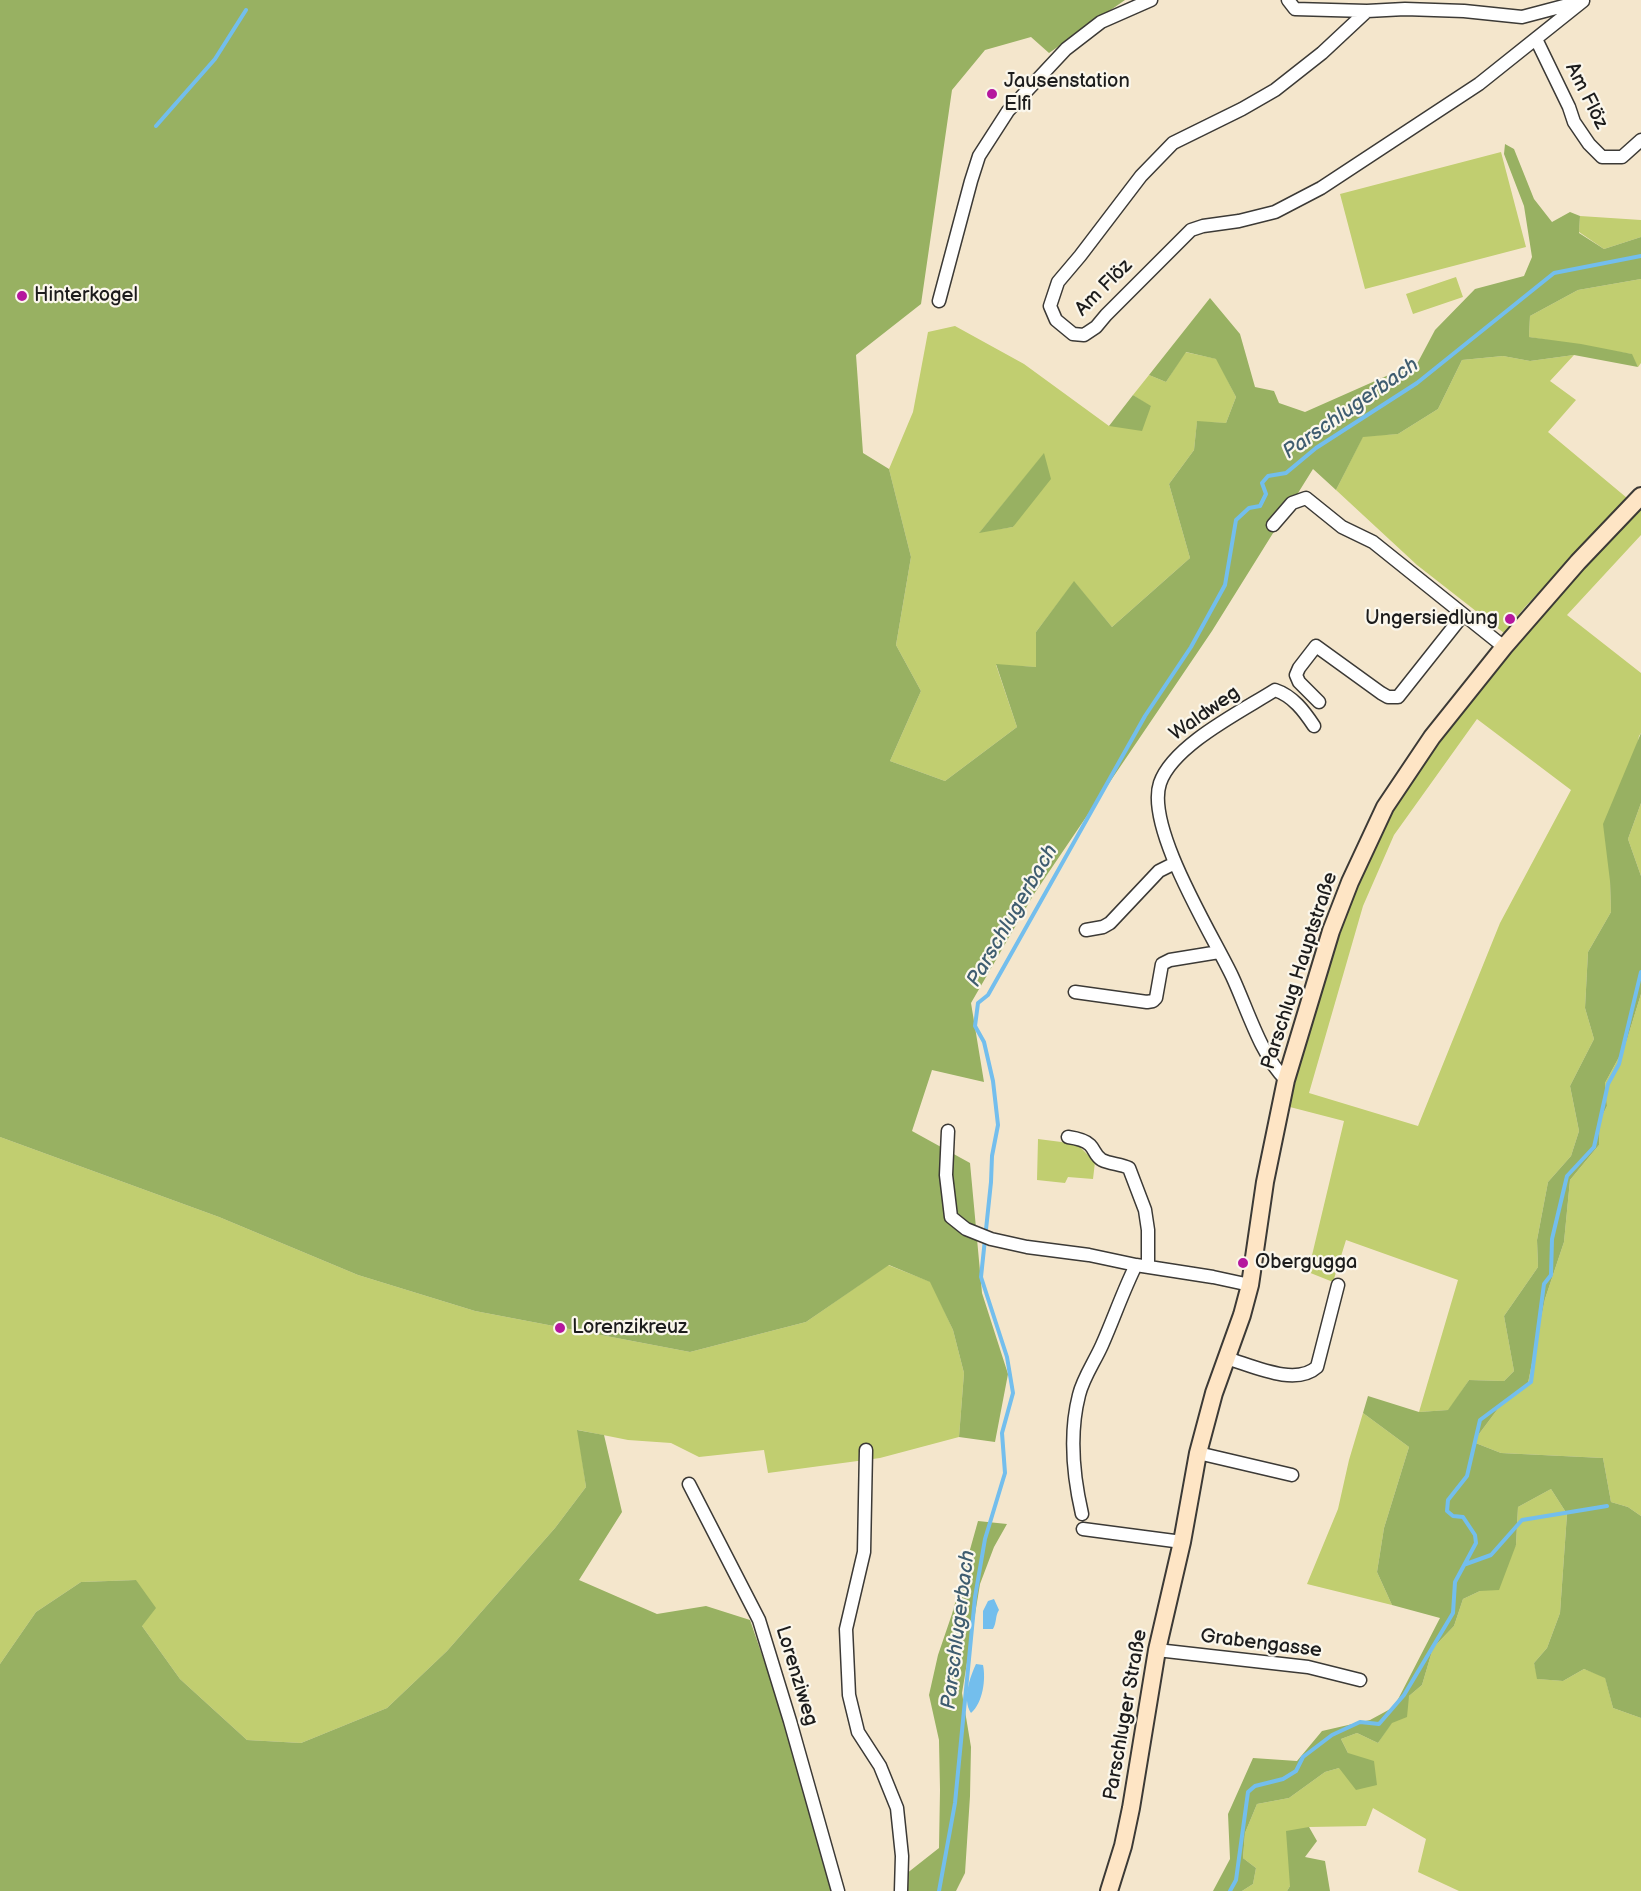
<!DOCTYPE html>
<html>
<head>
<meta charset="utf-8">
<style>
	body { margin:0 }
	canvas { display:block; background:#f4e6cc }
</style>
</head>
<body>
<canvas width="1641" height="1891"></canvas>
<script>
const context = document.querySelector('canvas').getContext('2d');
context.lineJoin = 'round';
function fill(path, color) { context.fillStyle = color; context.fill(path, 'evenodd'); }
function strokePath(path, color, width, dash) { context.strokeStyle = color; context.lineWidth = width; context.lineCap = dash ? 'butt' : 'round'; context.setLineDash(dash || []); context.stroke(path); }
function drawText(font, color, halo, rows, align = 'center') {
  context.font = font + ' "Balsamiq Sans",sans-serif'; context.lineWidth = 4.5; context.setLineDash([]); context.textBaseline = 'middle'; context.strokeStyle = halo; context.fillStyle = color; for (const [text, x, y, turn = 0] of rows) {
    context.save(); context.translate(x, y); context.rotate((+turn || 0) * Math.PI / 180); context.textAlign = isNaN(turn) ? turn : align; if (halo) context.strokeText(text, 0, 0); context.fillText(text, 0, 0); context.restore();
  }
}
fill(new Path2D(`
	M 1501,152 L 1526,247 L 1365,289 L 1340,194 Z
	M 1580,216 L 1641,220 L 1641,237 L 1604,249 L 1579,232 Z
	M 1456,277 L 1463,297 L 1413,314 L 1406,294 Z
	M 1641,279 L 1641,363 L 1638,367 L 1631,354 L 1529,337 L 1530,316 L 1578,290 Z
	M 955,326 L 1024,364 L 1109,426 L 1151,407 L 1133,395 L 1149,375 L 1166,382 L 1185,352 L 1217,359 L 1236,397 L 1226,423 L 1197,422 L 1194,450 L 1169,484 L 1190,558 L 1112,627 L 1074,582 L 1036,632 L 1036,667 L 996,665 L 1017,727 L 945,781 L 890,761 L 921,691 L 896,645 L 911,557 L 889,469 L 913,412 L 928,332 ZM 1044,454 L 1013,527 L 980,532 Z
	M 1574,355 L 1550,381 L 1576,400 L 1548,432 L 1627,498 L 1525,607 L 1504,633 L 1417,565 L 1336,490 L 1363,436 L 1398,434 L 1438,409 L 1462,360 L 1503,356 L 1530,361 Z
	M 1641,502 L 1641,535 L 1567,615 L 1641,673 L 1641,733 L 1639,736 L 1610,881 L 1611,912 L 1588,952 L 1585,1008 L 1594,1039 L 1570,1086 L 1579,1131 L 1571,1156 L 1548,1182 L 1537,1240 L 1538,1267 L 1504,1316 L 1514,1371 L 1504,1381 L 1469,1380 L 1449,1410 L 1419,1412 L 1458,1280 L 1346,1240 L 1333,1282 L 1308,1272 L 1344,1121 L 1286,1106 L 1337,927 L 1383,820 L 1463,705 ZM 1477,719 L 1571,790 L 1500,923 L 1418,1126 L 1309,1093 L 1363,906 L 1394,835 Z
	M 1641,803 L 1641,876 L 1628,839 Z
	M 1641,994 L 1641,1516 L 1628,1507 L 1611,1502 L 1603,1458 L 1501,1453 L 1473,1442 L 1500,1406 L 1528,1383 L 1545,1299 L 1564,1242 L 1570,1180 L 1599,1145 L 1600,1120 L 1607,1106 L 1605,1083 L 1625,1046 Z
	M 0,1137 L 219,1217 L 358,1275 L 475,1311 L 690,1352 L 806,1322 L 888,1265 L 931,1282 L 953,1330 L 964,1373 L 959,1437 L 880,1458 L 768,1473 L 764,1450 L 699,1457 L 671,1443 L 628,1440 L 578,1430 L 586,1487 L 555,1528 L 447,1651 L 387,1708 L 301,1743 L 247,1740 L 180,1679 L 142,1626 L 136,1580 L 81,1582 L 36,1612 L 0,1664 Z
	M 1038,1139 L 1077,1144 L 1095,1162 L 1093,1179 L 1068,1177 L 1065,1183 L 1037,1180 Z
	M 1363,1413 L 1409,1447 L 1384,1528 L 1377,1572 L 1392,1605 L 1307,1584 L 1338,1509 L 1349,1460 Z
	M 1551,1489 L 1567,1514 L 1560,1613 L 1547,1648 L 1534,1663 L 1538,1679 L 1563,1681 L 1584,1669 L 1605,1677 L 1613,1708 L 1641,1718 L 1641,1891 L 1459,1891 L 1418,1872 L 1426,1839 L 1373,1808 L 1366,1826 L 1309,1827 L 1290,1886 L 1287,1891 L 1242,1891 L 1253,1884 L 1256,1868 L 1243,1858 L 1245,1833 L 1257,1804 L 1289,1798 L 1325,1772 L 1339,1768 L 1348,1753 L 1341,1739 L 1357,1733 L 1378,1743 L 1409,1696 L 1422,1685 L 1433,1648 L 1454,1626 L 1463,1599 L 1480,1591 L 1516,1545 L 1518,1507 Z`), '#c1ce70');
fill(new Path2D(`
	M 0,0 L 1125,0 L 1049,53 L 1031,37 L 985,50 L 952,90 L 921,304 L 856,355 L 863,453 L 889,469 L 911,557 L 896,645 L 921,691 L 890,761 L 945,781 L 1017,727 L 996,664 L 1036,667 L 1036,632 L 1074,581 L 1112,627 L 1190,558 L 1169,484 L 1194,450 L 1197,421 L 1226,423 L 1236,397 L 1216,359 L 1186,352 L 1166,382 L 1149,375 L 1210,298 L 1240,334 L 1255,387 L 1274,391 L 1279,403 L 1305,412 L 1418,362 L 1435,330 L 1475,289 L 1524,276 L 1532,257 L 1524,206 L 1504,154 L 1505,144 L 1514,149 L 1534,199 L 1552,222 L 1570,212 L 1580,216 L 1579,233 L 1604,249 L 1641,237 L 1641,279 L 1578,290 L 1530,316 L 1529,337 L 1581,344 L 1632,354 L 1638,367 L 1574,355 L 1530,361 L 1503,356 L 1462,360 L 1438,409 L 1398,434 L 1363,437 L 1336,490 L 1313,469 L 1212,631 L 1034,894 L 971,1003 L 984,1082 L 932,1070 L 912,1131 L 970,1163 L 982,1293 L 1008,1374 L 995,1442 L 959,1437 L 964,1373 L 953,1330 L 930,1282 L 889,1265 L 806,1322 L 690,1352 L 475,1311 L 358,1275 L 219,1217 L 0,1137 Z
	M 1133,395 L 1151,406 L 1142,431 L 1109,426 Z
	M 1044,453 L 1051,479 L 1013,527 L 979,533 Z
	M 1641,733 L 1641,803 L 1628,839 L 1641,876 L 1641,994 L 1625,1046 L 1605,1083 L 1607,1106 L 1600,1120 L 1599,1145 L 1570,1180 L 1564,1242 L 1545,1299 L 1528,1383 L 1500,1406 L 1473,1442 L 1501,1453 L 1603,1458 L 1611,1502 L 1628,1507 L 1641,1516 L 1641,1718 L 1613,1708 L 1605,1678 L 1584,1669 L 1563,1681 L 1537,1679 L 1534,1663 L 1547,1648 L 1560,1613 L 1567,1514 L 1551,1489 L 1518,1507 L 1516,1545 L 1499,1590 L 1480,1591 L 1463,1599 L 1454,1626 L 1433,1648 L 1422,1685 L 1409,1696 L 1407,1717 L 1392,1723 L 1378,1743 L 1357,1733 L 1341,1739 L 1348,1753 L 1374,1761 L 1377,1785 L 1356,1790 L 1339,1768 L 1325,1772 L 1289,1798 L 1257,1804 L 1245,1833 L 1243,1858 L 1256,1868 L 1253,1884 L 1242,1891 L 1213,1891 L 1230,1859 L 1228,1814 L 1253,1758 L 1297,1761 L 1322,1731 L 1370,1720 L 1394,1707 L 1440,1618 L 1392,1605 L 1377,1572 L 1384,1528 L 1409,1447 L 1363,1413 L 1368,1396 L 1419,1412 L 1448,1410 L 1469,1380 L 1504,1381 L 1514,1371 L 1504,1316 L 1538,1267 L 1537,1240 L 1548,1182 L 1571,1156 L 1579,1131 L 1570,1086 L 1594,1039 L 1585,1008 L 1588,952 L 1611,912 L 1610,881 L 1603,824 Z
	M 577,1430 L 604,1435 L 622,1512 L 579,1580 L 657,1614 L 706,1606 L 750,1620 L 793,1745 L 831,1891 L 0,1891 L 0,1664 L 36,1612 L 81,1582 L 136,1580 L 156,1608 L 142,1626 L 180,1679 L 247,1740 L 301,1743 L 387,1708 L 447,1651 L 555,1528 L 586,1487 Z
	M 978,1521 L 1007,1524 L 994,1547 L 980,1584 L 962,1693 L 971,1747 L 970,1796 L 965,1873 L 956,1891 L 902,1891 L 906,1874 L 939,1848 L 940,1790 L 939,1740 L 929,1695 L 938,1655 L 952,1614 Z
	M 1309,1827 L 1317,1841 L 1305,1857 L 1325,1861 L 1330,1891 L 1287,1891 L 1290,1886 L 1286,1831 Z`), '#98b162');
fill(new Path2D(`
	M 994,1599 L 999,1610 C 995,1616 997,1622 993,1629 L 983,1629 L 983,1611 L 988,1601 Z
	M 976,1664 L 983,1665 C 986,1679 983,1703 971,1713 C 962,1699 970,1677 976,1664 Z`), '#73beed');
strokePath(new Path2D(`
	M 156,126 L 215,59 L 246,10
	M 1466,1564 L 1491,1555 L 1522,1520 L 1607,1506
	M 939,1891 L 955,1803 L 975,1597 L 985,1539 L 1005,1473 L 1002,1433 L 1013,1393 L 1007,1357 L 981,1277 L 991,1182 L 992,1156 L 998,1125 L 993,1081 L 984,1042 L 975,1026 L 978,1003 L 988,995 L 1145,716 L 1191,647 L 1225,585 L 1236,520 L 1249,508 L 1260,506 L 1266,494 L 1262,483 L 1268,476 L 1286,473 L 1316,448 L 1417,383 L 1554,273 L 1641,256
	M 1230,1891 L 1236,1880 L 1248,1792 L 1255,1786 L 1283,1779 L 1296,1771 L 1303,1757 L 1332,1735 L 1360,1722 L 1379,1724 L 1404,1695 L 1453,1613 L 1455,1582 L 1476,1543 L 1475,1535 L 1463,1517 L 1453,1516 L 1447,1511 L 1448,1500 L 1467,1476 L 1480,1420 L 1531,1382 L 1544,1284 L 1551,1275 L 1552,1239 L 1567,1176 L 1594,1147 L 1608,1084 L 1619,1064 L 1641,972`), '#73beed', 4);
const minor = new Path2D(`
	M 1288,0 L 1295,9 L 1367,11 L 1405,9 L 1464,11 L 1522,17 L 1579,2
	M 1367,11 L 1322,53 L 1275,90 L 1242,109 L 1173,143 L 1141,176 L 1080,256 L 1058,282 L 1050,306 L 1056,320 L 1073,334 L 1084,335 L 1096,327 L 1106,315 L 1191,230 L 1203,226 L 1239,221 L 1275,212 L 1321,188 L 1479,84 L 1583,1
	M 1536,39 L 1569,107 L 1574,122 L 1589,144 L 1602,157 L 1622,157 L 1641,140
	M 939,301 L 971,181 L 979,156 L 1008,111 L 1066,49 L 1101,22 L 1151,0
	M 1273,525 L 1292,503 L 1306,498 L 1342,527 L 1373,542 L 1504,647
	M 1319,702 L 1299,682 L 1296,675 L 1299,668 L 1316,646 L 1381,693 L 1388,697 L 1398,697 L 1463,615
	M 1086,930 L 1103,927 L 1110,923 L 1159,871 L 1175,863
	M 1075,992 L 1147,1002 L 1153,1001 L 1156,998 L 1162,964 L 1170,960 L 1219,952
	M 1286,1080 C 1261,1056 1247,1008 1232,976 C 1212,934 1145,827 1160,783 C 1173,745 1242,711 1275,690 C 1293,696 1304,711 1314,726
	M 948,1131 L 946,1175 L 951,1217 L 966,1229 L 991,1239 L 1027,1247 L 1089,1255 L 1136,1265 L 1213,1277 L 1250,1285
	M 1068,1137 C 1075,1138 1085,1140 1090,1145 C 1095,1150 1095,1156 1102,1160 C 1110,1164 1121,1164 1129,1168 L 1145,1210 L 1148,1230 L 1148,1267
	M 1226,1358 C 1251,1365 1295,1387 1317,1367 L 1338,1285
	M 866,1450 L 864,1552 L 846,1629 L 849,1695 L 858,1732 L 880,1766 L 897,1808 L 902,1856 L 901,1891
	M 1198,1453 L 1292,1475
	M 689,1484 L 759,1620 L 790,1721 L 838,1891
	M 1082,1514 C 1073,1475 1069,1434 1079,1395 C 1083,1378 1095,1361 1102,1345 C 1114,1318 1123,1291 1136,1265
	M 1083,1529 L 1182,1542
	M 1157,1650 L 1308,1667 L 1360,1680`);
const secondary = new Path2D(`
	M 1109,1891 L 1123,1846 L 1131,1808 L 1157,1650 L 1182,1542 L 1198,1453 L 1214,1393 L 1242,1315 L 1250,1285 L 1265,1182 L 1286,1080 L 1331,931 L 1350,882 L 1385,807 L 1432,737 L 1504,647 L 1578,562 L 1641,496`);
strokePath(minor, '#3c3a36', 15);
strokePath(secondary, '#3c3a36', 20);
strokePath(minor, '#fff', 12);
strokePath(secondary, '#fee5c5', 16);
for (const [x, y, r, color] of [
	[992,94,6,"#b5179e"],
	[22,296,6,"#b5179e"],
	[1510,619,6,"#b5179e"],
	[1243,1263,6,"#b5179e"],
	[560,1328,6,"#b5179e"]
]) { const dot = new Path2D(); dot.arc(x, y, r, 0, 2 * Math.PI); context.fillStyle = color; context.fill(dot); strokePath(dot, '#fbf7ec', 2); }
drawText('20px', '#1c1c1c', '#fbf7ec', [
	["Jausenstation",1004,82],
	["Elfi",1004,105],
	["Hinterkogel",34,296],
	["Ungersiedlung",1498,619,"right"],
	["Obergugga",1255,1263],
	["Lorenzikreuz",572,1328]
], 'left');
drawText('20px', '#1c1c1c', '#fbf7ec', [
	["Am Flöz",1586,96,63],
	["Am Flöz",1104,288,-45],
	["Waldweg",1205,714,-35],
	["Parschlug Hauptstraße",1300,971,-72],
	["Grabengasse",1261,1644,7],
	["Lorenziweg",796,1676,73],
	["Parschluger Straße",1126,1715,-80]
]);
drawText('italic 21px', '#3f5d70', '#fbf7ec', [
	["Parschlugerbach",1351,409,-35],
	["Parschlugerbach",1013,916,-60],
	["Parschlugerbach",959,1630,-83]
]);
</script>
</body>
</html>
